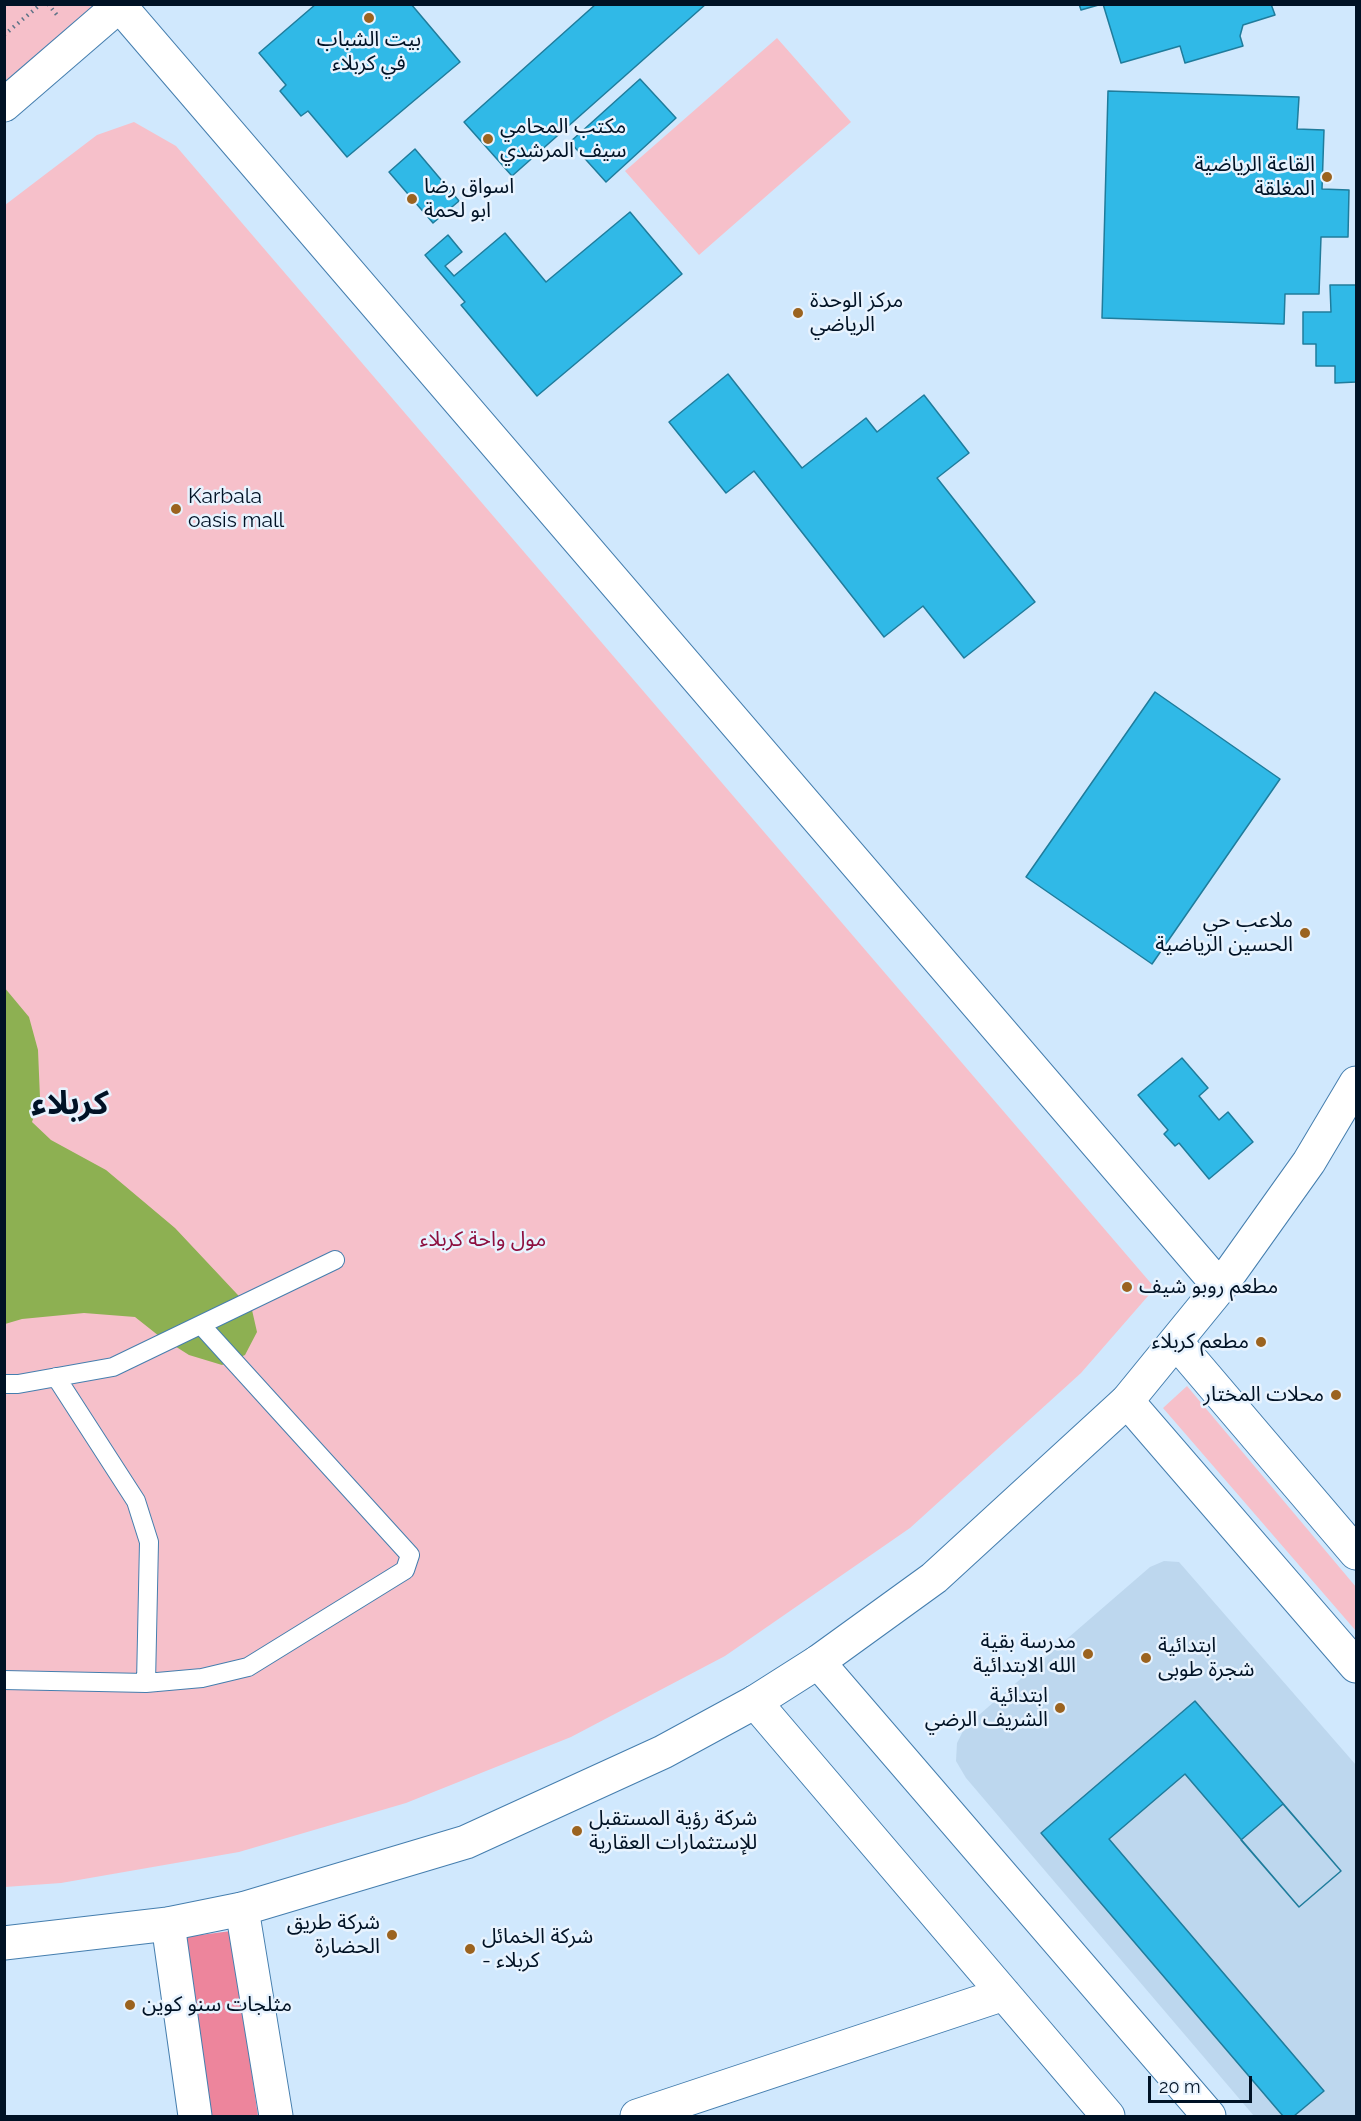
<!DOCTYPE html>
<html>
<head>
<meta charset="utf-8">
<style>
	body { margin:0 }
	#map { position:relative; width:1361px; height:2121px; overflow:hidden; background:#d0e8fd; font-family:Raleway,sans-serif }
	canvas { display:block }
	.frame { position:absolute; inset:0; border:6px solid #001225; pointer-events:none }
	.scale { position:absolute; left:1148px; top:2076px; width:104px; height:27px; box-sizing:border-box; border:3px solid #001225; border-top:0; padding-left:8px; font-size:18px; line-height:21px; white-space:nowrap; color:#001225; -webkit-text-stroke:4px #e8f3fe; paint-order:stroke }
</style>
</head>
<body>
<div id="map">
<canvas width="1361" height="2121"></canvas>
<div class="frame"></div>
<div class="scale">20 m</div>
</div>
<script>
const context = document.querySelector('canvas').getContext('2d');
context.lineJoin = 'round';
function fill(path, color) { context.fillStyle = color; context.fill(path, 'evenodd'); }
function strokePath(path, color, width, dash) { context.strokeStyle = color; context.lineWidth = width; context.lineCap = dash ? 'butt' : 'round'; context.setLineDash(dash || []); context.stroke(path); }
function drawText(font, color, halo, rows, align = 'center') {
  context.font = font + ' Raleway,"Noto Sans Arabic",sans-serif'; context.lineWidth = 5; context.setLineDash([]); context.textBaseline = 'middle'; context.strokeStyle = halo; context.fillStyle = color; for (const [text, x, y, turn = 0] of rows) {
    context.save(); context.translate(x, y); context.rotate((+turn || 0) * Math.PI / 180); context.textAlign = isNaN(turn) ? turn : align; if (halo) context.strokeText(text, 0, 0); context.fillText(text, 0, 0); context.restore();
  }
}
fill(new Path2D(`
	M 1164,1561 L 1179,1562 L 1356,1765 L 1356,2116 L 1254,2116 L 966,1778 L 956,1761 L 957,1743 L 965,1727 L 1150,1567 Z`), '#bdd7ee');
fill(new Path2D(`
	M 5,4 L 95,4 L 95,5 L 5,82 Z
	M 777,38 L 851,122 L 699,255 L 625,171 Z
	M 134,122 L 176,146 L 1155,1288 L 1081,1373 L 910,1528 L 725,1656 L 571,1737 L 406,1803 L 239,1852 L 61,1883 L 5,1887 L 5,205 L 97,135 Z
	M 1187,1386 L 1356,1587 L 1356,1631 L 1163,1408 Z`), '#f6c0ca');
fill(new Path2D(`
	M 231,1931 L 258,2116 L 211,2116 L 185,1937 Z`), '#ed859c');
fill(new Path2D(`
	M 4,987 L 29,1017 L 38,1050 L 40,1098 L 32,1122 L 51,1140 L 106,1170 L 175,1228 L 252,1310 L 257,1332 L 245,1355 L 222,1365 L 189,1355 L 159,1336 L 135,1317 L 84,1313 L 22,1319 L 5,1324 Z`), '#8db052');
const building = new Path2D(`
	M 316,4 L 411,4 L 460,62 L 347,157 L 308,111 L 301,116 L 280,91 L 286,85 L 259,53 Z
	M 596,4 L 706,4 L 512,176 L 464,122 Z
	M 1079,4 L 1102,4 L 1081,10 Z
	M 1103,4 L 1271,4 L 1275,15 L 1243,25 L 1240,36 L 1243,46 L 1185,63 L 1180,46 L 1121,63 Z
	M 640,79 L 676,118 L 606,182 L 570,142 Z
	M 1108,91 L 1299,97 L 1297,129 L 1324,130 L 1322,189 L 1349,190 L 1348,237 L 1321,237 L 1319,294 L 1285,294 L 1284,324 L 1102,318 Z
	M 415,149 L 459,201 L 433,223 L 389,172 Z
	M 630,212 L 682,274 L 537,396 L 461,305 L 465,302 L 425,255 L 448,235 L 462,252 L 445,266 L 454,276 L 505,233 L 546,282 Z
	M 1330,285 L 1356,285 L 1356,382 L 1335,383 L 1335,366 L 1316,366 L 1316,344 L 1303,344 L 1303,312 L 1331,312 Z
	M 728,374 L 802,468 L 866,418 L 877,432 L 924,395 L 969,453 L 937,478 L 1035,602 L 964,658 L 923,606 L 884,637 L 754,471 L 726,493 L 669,422 Z
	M 1155,692 L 1280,779 L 1152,964 L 1026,877 Z
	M 1182,1058 L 1208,1088 L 1199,1096 L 1219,1120 L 1228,1112 L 1253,1142 L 1209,1179 L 1179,1143 L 1175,1146 L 1164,1134 L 1168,1130 L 1138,1095 Z
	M 1195,1701 L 1341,1871 L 1299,1907 L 1185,1774 L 1109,1839 L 1324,2091 L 1294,2116 L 1283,2116 L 1041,1833 Z
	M 1283,1804 L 1341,1871 L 1299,1907 L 1241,1840 Z`);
fill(building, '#30b9e7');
strokePath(building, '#1f7c9c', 1.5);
const service = new Path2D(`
	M 56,1377 L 136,1501 L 149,1542 L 146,1683
	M 4,1384 L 18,1384 L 113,1367 L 335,1260
	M 4,1680 L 146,1683 L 202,1678 L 248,1667 L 405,1570 L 410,1555 L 201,1325`);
const minor = new Path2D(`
	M 1177,1343 L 1356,1553
	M 1127,1401 L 1356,1666
	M 818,1662 L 1209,2116
	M 755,1702 L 1108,2116
	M 242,1909 L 276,2116
	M 168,1924 L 195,2116
	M 637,2116 L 1004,1994`);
const tertiary = new Path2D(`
	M 120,6 L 1220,1287
	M 4,1943 L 168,1924 L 242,1909 L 466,1842 L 663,1752 L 755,1702 L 818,1662 L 934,1578 L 1127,1401 L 1220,1287 L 1309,1162 L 1356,1083`);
const secondary = new Path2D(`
	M 4,105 L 121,4`);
strokePath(service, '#457eae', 20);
strokePath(minor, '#457eae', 35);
strokePath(tertiary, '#457eae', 35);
strokePath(secondary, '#457eae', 35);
strokePath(new Path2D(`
	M 48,4 L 57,15
	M 4,35 L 41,4`), '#5e7387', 4, [1.5, 4.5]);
strokePath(service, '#fff', 18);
strokePath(minor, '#fff', 33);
strokePath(tertiary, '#fff', 33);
strokePath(secondary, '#fff', 33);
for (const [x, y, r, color] of [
	[369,18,6,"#9b631f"],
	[488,139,6,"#9b631f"],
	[1327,177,6,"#9b631f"],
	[412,199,6,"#9b631f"],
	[798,313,6,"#9b631f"],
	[176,509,6,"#9b631f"],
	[1305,933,6,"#9b631f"],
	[1127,1287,6,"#9b631f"],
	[1261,1342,6,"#9b631f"],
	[1336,1395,6,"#9b631f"],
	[1088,1654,6,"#9b631f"],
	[1146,1658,6,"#9b631f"],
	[1060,1708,6,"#9b631f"],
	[577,1831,6,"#9b631f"],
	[392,1935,6,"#9b631f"],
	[470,1949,6,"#9b631f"],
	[130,2005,6,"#9b631f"]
]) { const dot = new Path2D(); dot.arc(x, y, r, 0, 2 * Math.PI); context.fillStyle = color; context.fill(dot); strokePath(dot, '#e8f3fe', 2); }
drawText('21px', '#001225', '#e8f3fe', [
	["بيت الشباب",369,40,"center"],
	["في كربلاء",369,64,"center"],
	["مكتب المحامي",500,127],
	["سيف المرشدي",500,151],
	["القاعة الرياضية",1315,165,"right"],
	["المغلقة",1315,189,"right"],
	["اسواق رضا",424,187],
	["ابو لحمة",424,211],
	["مركز الوحدة",810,301],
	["الرياضي",810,325],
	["Karbala",188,497],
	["oasis mall",188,521],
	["ملاعب حي",1293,921,"right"],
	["الحسين الرياضية",1293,945,"right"],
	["مطعم روبو شيف",1139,1287],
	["مطعم كربلاء",1249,1342,"right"],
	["محلات المختار",1324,1395,"right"],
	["مدرسة بقية",1076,1642,"right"],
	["الله الابتدائية",1076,1666,"right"],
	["ابتدائية",1158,1646],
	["شجرة طوبى",1158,1670],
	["ابتدائية",1048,1696,"right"],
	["الشريف الرضي",1048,1720,"right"],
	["شركة رؤية المستقبل",589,1819],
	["للإستثمارات العقارية",589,1843],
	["شركة طريق",380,1923,"right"],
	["الحضارة",380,1947,"right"],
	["شركة الخمائل",482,1937],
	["- كربلاء",482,1961],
	["مثلجات سنو كوين",142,2005]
], 'left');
drawText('21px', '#8d0f3f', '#e8f3fe', [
	["مول واحة كربلاء",483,1240]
]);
drawText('bold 33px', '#001225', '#e8f3fe', [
	["كربلاء",70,1104]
]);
</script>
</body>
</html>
